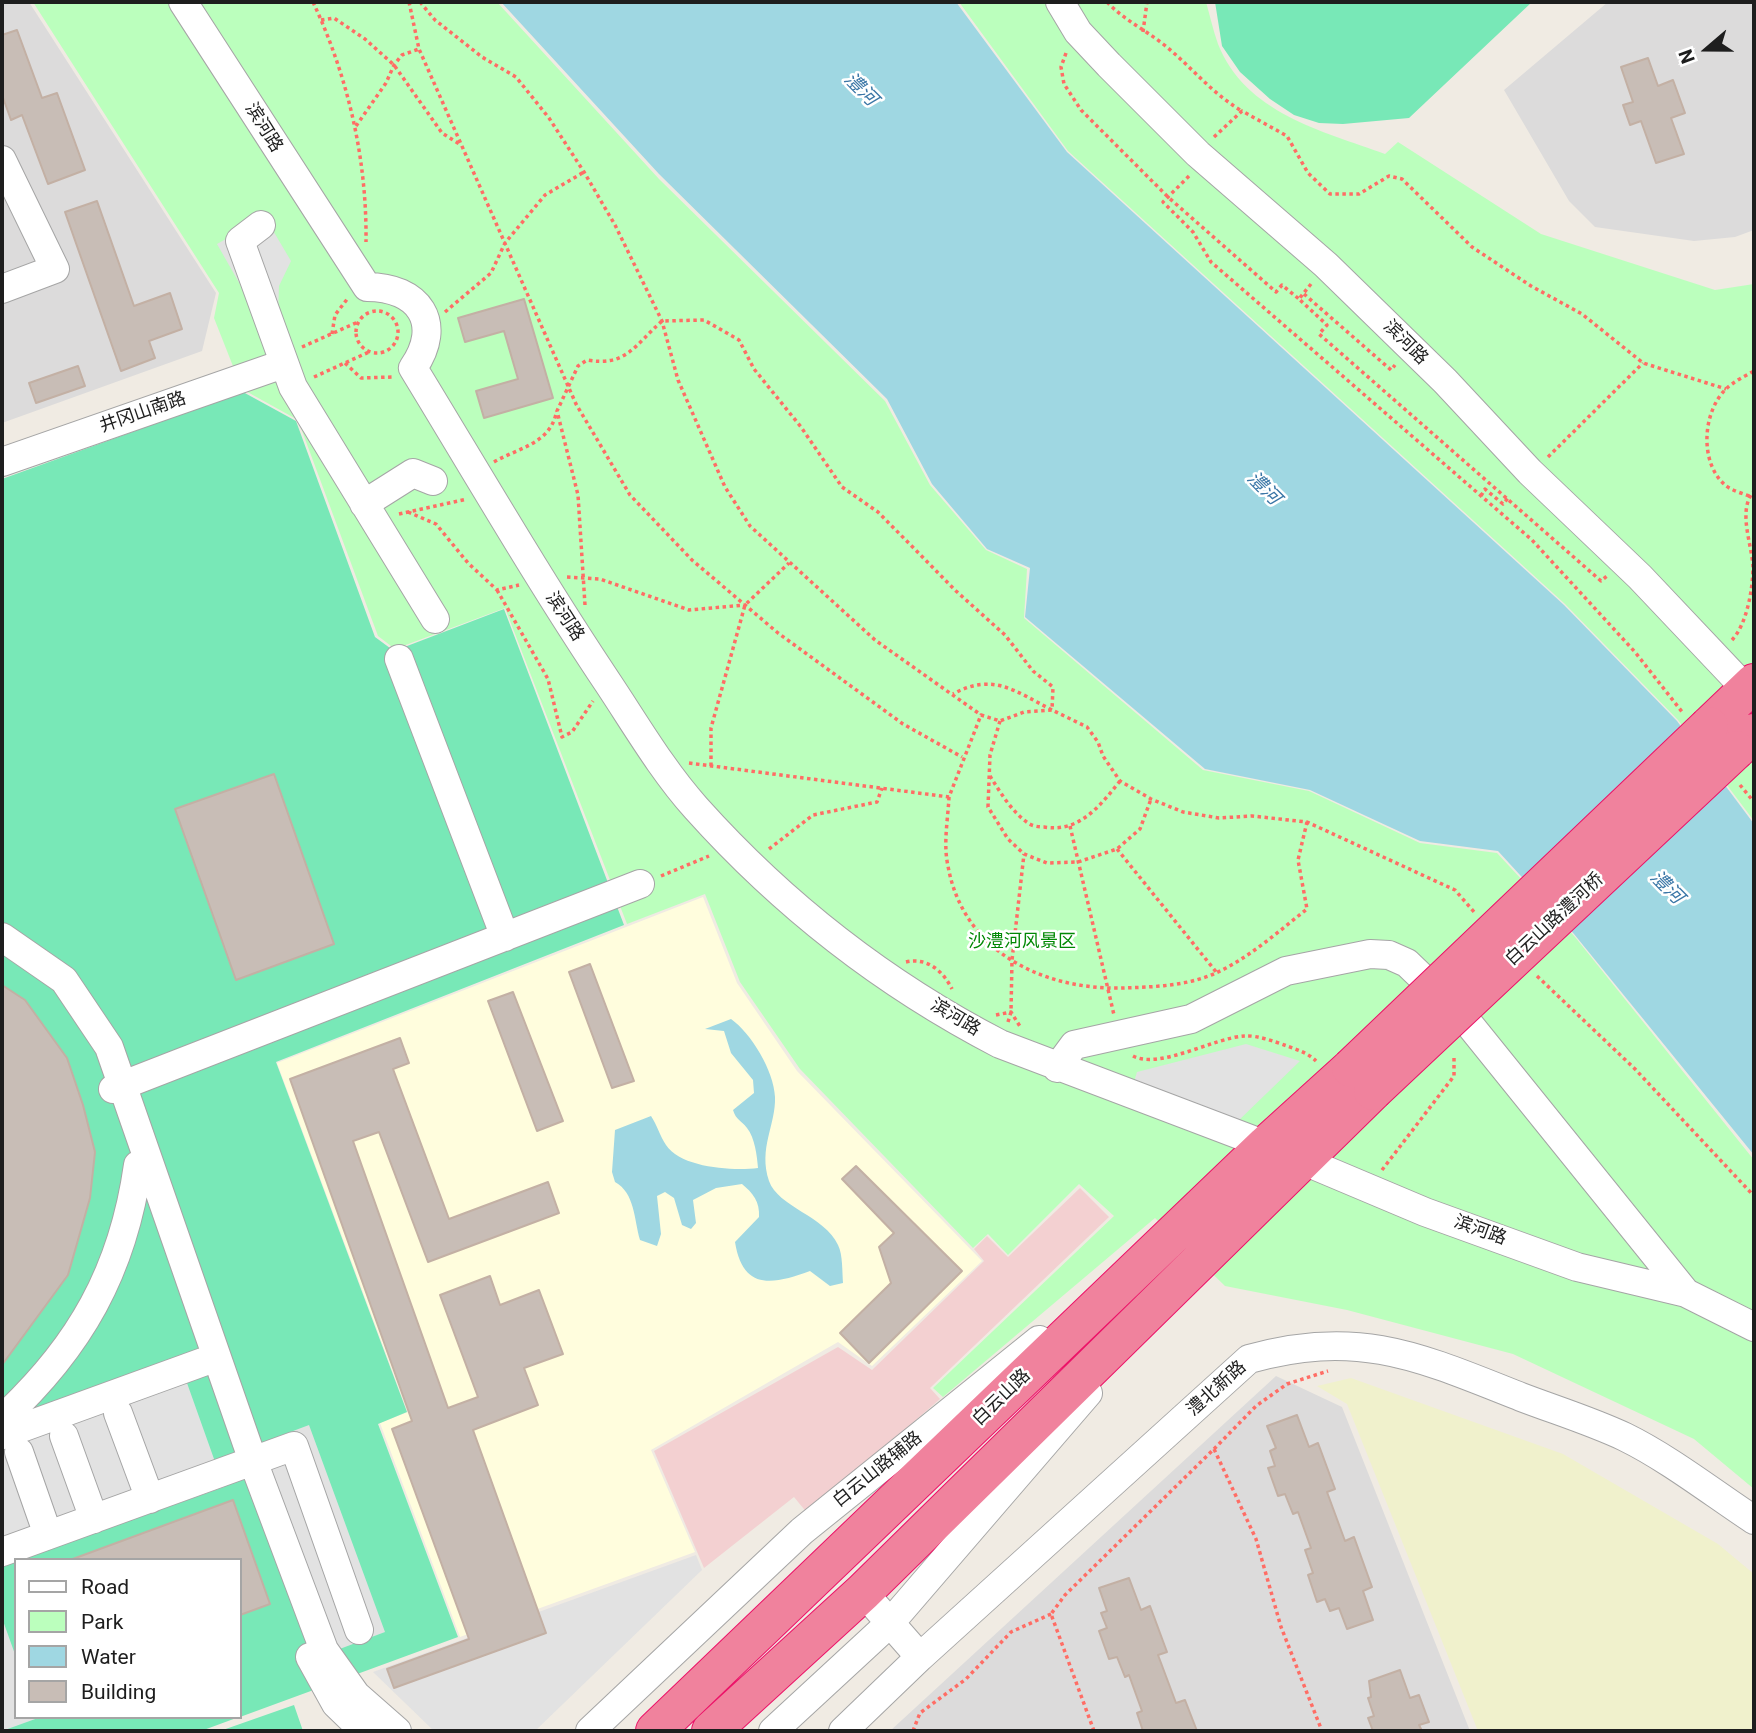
<!DOCTYPE html>
<html>
<head>
<meta charset="utf-8">
<style>
	body { margin:0 }
	#map { position:relative; width:1756px; height:1733px; overflow:hidden; background:#f0ebe3; font-family:Roboto,sans-serif }
	canvas { display:block }
	.frame { position:absolute; inset:0; border:4px solid #1e1e1e; pointer-events:none }
	.legend { position:absolute; left:14px; top:1558px; width:228px; height:161px; box-sizing:border-box; background:#fff; border:2px solid #a5a5a5; margin:0; padding:9px 12px; list-style:none; font-size:21px; color:#1e1e1e }
	.legend li { display:flex; align-items:center; gap:14px; height:35px }
	.legend b { width:35px; border:2px solid #a5a5a5 }
	.north { position:absolute; left:1672px; top:14px; width:70px; height:70px; -webkit-text-stroke:5px #fff; paint-order:stroke; rotate:250deg; font-size:19px; font-weight:700; line-height:28px; text-align:center; color:#1e1e1e }
	.north::after { content:''; display:block; margin:auto; width:24px; height:32px; background:#1e1e1e; clip-path:polygon(50% 0,100% 100%,50% 72%,0 100%) }
</style>
</head>
<body>
<div id="map">
<canvas width="1756" height="1733"></canvas>
<div class="frame"></div>
<ul class="legend">
<li><b style="height:9px;background:#fff"></b>Road</li>
<li><b style="height:19px;background:#bbffbd"></b>Park</li>
<li><b style="height:19px;background:#9fd7e2"></b>Water</li>
<li><b style="height:19px;background:#c8bdb6"></b>Building</li>
</ul>
<div class="north">N</div>
</div>
<script>
const context = document.querySelector('canvas').getContext('2d');
context.lineJoin = 'round';
function fill(path, color) { context.fillStyle = color; context.fill(path, 'evenodd'); }
function strokePath(path, color, width, dash) { context.strokeStyle = color; context.lineWidth = width; context.lineCap = dash ? 'butt' : 'round'; context.setLineDash(dash || []); context.stroke(path); }
function drawText(font, color, halo, rows, align = 'center') {
  context.font = font + ' Roboto,"Noto Sans SC",sans-serif'; context.lineWidth = 5; context.setLineDash([]); context.textBaseline = 'middle'; context.strokeStyle = halo; context.fillStyle = color; for (const [text, x, y, turn = 0] of rows) {
    context.save(); context.translate(x, y); context.rotate((+turn || 0) * Math.PI / 180); context.textAlign = isNaN(turn) ? turn : align; if (halo) context.strokeText(text, 0, 0); context.fillText(text, 0, 0); context.restore();
  }
}
fill(new Path2D(`
	M 2,2 L 29,2 L 216,293 L 202,351 L 2,423 Z
	M 1608,2 L 1754,2 L 1754,230 L 1735,237 L 1694,241 L 1595,227 L 1569,201 L 1504,90 Z
	M 1276,1376 L 1342,1407 L 1470,1731 L 890,1731 Z`), '#dcdbdb');
fill(new Path2D(`
	M 1080,1188 L 1109,1217 L 930,1388 L 940,1399 L 808,1514 L 794,1497 L 704,1568 L 654,1451 L 838,1347 L 872,1370 L 984,1261 L 974,1249 L 987,1236 L 1008,1257 Z`), '#f3d0d1');
fill(new Path2D(`
	M 703,897 L 737,983 L 797,1071 L 982,1261 L 872,1366 L 838,1342 L 651,1450 L 695,1552 L 460,1637 L 380,1423 L 408,1412 L 277,1063 Z`), '#fffddd');
fill(new Path2D(`
	M 1351,1378 L 1563,1454 L 1718,1544 L 1754,1574 L 1754,1731 L 1478,1731 L 1347,1404 L 1317,1386 Z`), '#f0f1cc');
fill(new Path2D(`
	M 33,2 L 497,2 L 659,179 L 885,401 L 930,485 L 986,550 L 1027,569 L 1024,618 L 1203,770 L 1309,791 L 1420,843 L 1497,853 L 1575,937 L 1754,1160 L 1754,1489 L 1694,1439 L 1513,1354 L 1347,1310 L 1225,1286 L 1155,1218 L 943,1397 L 933,1388 L 1114,1216 L 1079,1184 L 1008,1255 L 988,1234 L 973,1248 L 800,1069 L 740,982 L 705,894 L 627,924 L 505,608 L 395,649 L 378,636 L 298,420 L 242,389 L 214,318 L 219,293 Z
	M 959,2 L 1206,2 C 1210,16 1213,30 1218,44 C 1245,113 1322,131 1385,154 L 1398,142 L 1541,234 L 1715,290 L 1754,284 L 1754,821 L 1678,720 L 1565,604 L 1068,151 Z`), '#bbffbd');
fill(new Path2D(`
	M 1215,2 L 1532,2 L 1409,118 L 1343,124 L 1319,123 L 1294,115 L 1270,99 L 1240,72 L 1222,46 Z
	M 243,392 L 296,421 L 375,637 L 394,651 L 504,609 L 624,925 L 276,1062 L 407,1412 L 378,1424 L 458,1637 L 240,1717 L 240,1560 L 16,1560 L 16,1717 L 239,1717 L 201,1731 L 2,1731 L 2,479 Z
	M 294,1705 L 303,1731 L 220,1731 Z`), '#78e8b7');
fill(new Path2D(`
	M 265,217 L 291,261 L 279,286 L 278,314 L 262,323 L 217,244 Z
	M 1246,1044 L 1300,1061 L 1236,1123 L 1133,1085 L 1137,1072 Z
	M 187,1383 L 224,1487 L 2,1566 L 2,1449 Z
	M 309,1425 L 385,1632 L 337,1650 L 261,1443 Z
	M 696,1555 L 702,1570 L 535,1731 L 434,1731 L 373,1672 Z
	M 2,1618 L 16,1657 L 16,1717 L 38,1718 L 2,1731 Z`), '#e2e2e2');
fill(new Path2D(`
	M 501,2 L 956,2 L 1067,152 L 1564,605 L 1677,721 L 1754,824 L 1754,1155 L 1574,934 L 1498,851 L 1420,841 L 1310,790 L 1205,769 L 1025,617 L 1030,568 L 987,549 L 932,484 L 887,399 L 659,174 Z
	M 731,1019 C 751,1033 774,1071 775,1097 C 776,1125 758,1148 769,1181 C 778,1207 825,1216 838,1245 C 843,1255 842,1272 843,1283 L 830,1286 L 810,1271 C 774,1284 743,1292 735,1242 L 759,1217 C 760,1202 753,1193 742,1184 L 716,1188 L 693,1200 L 696,1223 L 691,1229 L 682,1225 L 674,1198 L 665,1192 L 657,1196 L 661,1234 L 657,1246 L 640,1240 C 634,1219 635,1193 615,1182 L 612,1172 L 615,1130 L 651,1116 C 657,1125 660,1136 666,1145 C 681,1168 733,1171 758,1168 C 757,1156 755,1138 747,1128 C 741,1120 736,1120 733,1110 L 754,1093 L 753,1080 L 731,1053 L 724,1031 L 705,1029 Z`), '#9fd7e2');
const building = new Path2D(`
	M 17,30 L 42,98 L 57,93 L 85,170 L 48,184 L 22,115 L 11,120 L 2,95 L 2,35 Z
	M 1648,58 L 1658,86 L 1673,80 L 1685,113 L 1671,118 L 1684,154 L 1656,163 L 1641,121 L 1630,125 L 1623,105 L 1633,102 L 1621,67 Z
	M 97,201 L 134,306 L 170,293 L 182,329 L 149,341 L 155,358 L 121,371 L 65,212 Z
	M 524,299 L 553,398 L 484,418 L 476,391 L 518,379 L 504,331 L 465,342 L 458,318 Z
	M 78,366 L 85,386 L 36,403 L 29,383 Z
	M 274,774 L 334,944 L 236,980 L 175,809 Z
	M 590,964 L 634,1081 L 612,1088 L 569,972 Z
	M 2,985 L 25,1000 L 67,1058 L 83,1105 L 95,1152 L 90,1198 L 68,1275 L 2,1365 Z
	M 513,992 L 563,1121 L 537,1131 L 488,1001 Z
	M 400,1038 L 409,1063 L 393,1069 L 449,1219 L 548,1182 L 559,1213 L 428,1262 L 379,1132 L 353,1141 L 448,1408 L 478,1397 L 440,1295 L 490,1276 L 500,1305 L 539,1290 L 563,1354 L 524,1368 L 538,1405 L 473,1430 L 546,1633 L 394,1688 L 387,1669 L 469,1639 L 392,1429 L 412,1421 L 290,1079 Z
	M 856,1166 L 962,1271 L 869,1363 L 840,1333 L 891,1283 L 879,1247 L 894,1233 L 842,1179 Z
	M 1297,1415 L 1309,1447 L 1318,1443 L 1335,1489 L 1327,1492 L 1345,1541 L 1354,1537 L 1372,1587 L 1363,1591 L 1373,1620 L 1347,1629 L 1339,1608 L 1330,1611 L 1325,1599 L 1317,1602 L 1308,1575 L 1313,1573 L 1305,1550 L 1311,1548 L 1298,1512 L 1293,1514 L 1285,1494 L 1278,1496 L 1268,1468 L 1275,1466 L 1270,1451 L 1276,1448 L 1267,1426 Z
	M 233,1500 L 270,1604 L 240,1615 L 240,1560 L 70,1560 Z
	M 1129,1578 L 1141,1610 L 1150,1606 L 1167,1652 L 1158,1655 L 1176,1703 L 1185,1700 L 1197,1731 L 1143,1731 L 1137,1713 L 1142,1711 L 1129,1675 L 1125,1677 L 1117,1657 L 1109,1659 L 1099,1631 L 1107,1628 L 1101,1613 L 1107,1611 L 1099,1588 Z
	M 1400,1670 L 1410,1698 L 1419,1695 L 1429,1722 L 1419,1725 L 1422,1731 L 1373,1731 L 1368,1718 L 1374,1716 L 1368,1698 L 1371,1697 L 1369,1681 Z`);
fill(building, '#c8bdb6');
strokePath(building, '#c3b0a4', 2);
const minor = new Path2D(`
	M 183,2 L 367,287 C 419,287 444,323 413,368 C 477,473 539,580 608,683 C 636,725 662,770 696,808 C 782,904 886,985 1000,1044 L 1266,1145 L 1425,1212 L 1577,1267 L 1686,1293 L 1754,1327
	M 1060,2 L 1078,32 L 1109,65 L 1198,154 L 1326,265 L 1445,381 L 1530,472 L 1640,577 L 1747,690
	M 2,160 L 55,269 L 2,289
	M 261,225 L 240,241 L 293,387 L 435,619
	M 2,462 L 283,364
	M 364,504 L 413,473 L 433,481
	M 399,659 L 505,937
	M 2,937 L 64,980 L 109,1047 L 253,1461 L 324,1650 L 356,1695 L 397,1731
	M 1057,1068 L 1074,1045 L 1191,1019 L 1286,971 L 1370,954 L 1389,955 L 1407,963 L 1465,1019 L 1686,1293
	M 113,1089 L 640,884
	M 118,1413 L 150,1499
	M 2,1419 C 80,1347 123,1271 138,1165
	M 2,1435 L 203,1362
	M 64,1436 L 94,1519
	M 19,1452 L 48,1535
	M 2,1552 L 294,1446 L 359,1630
	M 863,1592 L 920,1657
	M 310,1657 L 336,1704 L 364,1731
	M 590,1731 L 802,1531 L 1039,1340
	M 773,1731 L 890,1623 L 1088,1393
	M 843,1731 L 920,1657 L 1249,1359 C 1359,1328 1420,1357 1521,1397 C 1555,1410 1591,1421 1625,1437 C 1668,1458 1713,1493 1754,1520`);
const highway = new Path2D(`
	M 1709,726 L 1754,683
	M 1736,750 L 1754,733
	M 655,1731 L 1266,1145 L 1351,1068
	M 711,1731 L 863,1592 L 1373,1091`);
strokePath(minor, '#a5a5a5', 30);
strokePath(highway, '#ec1268', 40);
strokePath(new Path2D(`
	M 313,2 C 348,77 367,159 366,242
	M 409,2 L 419,49 L 576,404 L 630,495 L 692,560 L 778,633 L 903,724 L 962,757
	M 420,2 L 435,20 L 482,57 L 516,77 L 549,118 L 584,172 L 615,225 L 662,321 L 678,380 L 725,487 L 750,526 L 875,640 L 981,715
	M 1107,2 C 1124,20 1144,29 1163,44 C 1191,66 1211,93 1242,111
	M 321,20 L 334,18 L 365,39 L 394,65 L 442,133 L 461,145
	M 1143,32 L 1147,2
	M 1066,53 L 1061,67 L 1064,84 L 1081,110 L 1168,197 L 1276,292 L 1282,285 L 1299,299
	M 356,126 L 386,83 L 394,65 L 402,55 L 419,49
	M 1214,137 L 1242,111 L 1287,136 L 1308,173 L 1330,194 L 1359,194 L 1389,176 L 1402,179 L 1472,247 L 1531,286 L 1582,314 L 1643,363 L 1726,389
	M 1189,176 L 1163,202 L 1193,232 L 1211,262 L 1532,540 L 1635,652 L 1683,713
	M 1311,284 L 1299,299 L 1327,325 L 1319,334 L 1601,581 L 1607,576
	M 1304,294 L 1391,370 L 1395,365
	M356 332a21 21 0 1 1 42 0a21 21 0 1 1-42 0Z
	M 445,312 L 491,273 L 505,243 L 545,195 L 584,172
	M 332,334 L 335,315 L 348,298
	M 302,347 L 358,322
	M 345,363 L 361,378 L 392,377
	M 314,377 L 369,352
	M 1548,457 L 1643,363
	M 494,462 C 518,448 549,444 556,414
	M 1481,496 L 1485,489 L 1503,504 L 1508,498
	M 1749,496 C 1741,493 1730,490 1724,484 C 1699,461 1703,411 1726,389 C 1733,382 1745,376 1754,371
	M 408,512 L 436,524 L 468,563 L 497,590 L 519,585
	M 399,514 L 467,499
	M 567,577 L 600,579 L 689,610 L 745,605
	M 497,590 L 548,679 L 562,737 L 572,732 L 593,701
	M 585,605 L 578,495 L 557,411 L 578,366 L 587,360 C 626,367 635,345 662,321 L 704,320 L 739,340 L 754,369 L 801,427 L 842,487 L 878,512 L 956,591 L 1005,635 L 1033,671 L 1053,687 L 1052,710 C 1015,691 993,672 953,694
	M 1732,640 C 1747,624 1753,588 1753,567 C 1752,544 1737,510 1754,491
	M 1000,721 L 990,755 L 988,807 L 1008,839 L 1024,854 L 1047,863 L 1078,862 L 1117,849 L 1140,829 L 1151,799
	M 689,763 L 949,797 L 981,715 L 1000,721 L 1024,712 L 1052,710 L 1087,727 L 1098,742 L 1103,756 L 1120,781 L 1151,799 L 1183,812 L 1219,818 L 1252,816 L 1307,822 L 1455,890 L 1475,913
	M 711,766 L 711,728 L 745,605 L 789,563
	M 990,776 C 1000,792 1012,812 1028,823 C 1032,826 1038,827 1044,827 C 1079,833 1100,806 1120,781
	M 1740,785 L 1754,802
	M 949,797 C 948,819 943,844 948,866 C 963,951 1042,990 1122,988 C 1153,987 1187,986 1216,973 C 1249,958 1279,931 1307,909 L 1298,860 L 1307,822
	M 1070,826 L 1114,1015
	M 769,849 L 813,815 L 877,802 L 882,788
	M 1117,849 L 1217,973
	M 661,876 L 709,856
	M 906,962 C 927,957 943,971 952,989
	M 1537,976 L 1635,1069 L 1754,1196
	M 996,1015 L 1011,1012 L 1021,1028
	M 1008,1022 L 1011,1012 L 1012,960 L 1024,854
	M 1133,1056 C 1160,1070 1215,1037 1245,1036 C 1257,1035 1276,1042 1287,1046 C 1298,1050 1308,1053 1316,1061
	M 1382,1170 L 1454,1076 L 1454,1055
	M 1214,1449 L 1256,1406 L 1287,1384 L 1328,1371
	M 913,1731 L 920,1713 L 966,1679 L 1011,1632 L 1051,1614
	M 1094,1731 L 1051,1614 L 1065,1595 L 1214,1449 L 1256,1539 L 1281,1627 L 1322,1731`), '#ff6d65', 3.5, [3.5, 3.5]);
strokePath(minor, '#fff', 28);
strokePath(highway, '#f0829d', 38);
const highwayBridge = new Path2D(`
	M 1351,1068 L 1709,726
	M 1373,1091 L 1736,750`);
strokePath(highwayBridge, '#ec1268', 40, []);
strokePath(highwayBridge, '#f0829d', 38);
drawText('18px', '#1e1e1e', '#fff', [
	["滨河路",263,128,58],
	["滨河路",1405,343,45],
	["井冈山南路",143,413,-19],
	["滨河路",564,617,57],
	["白云山路澧河桥",1555,920,-43],
	["滨河路",955,1018,31],
	["滨河路",1480,1231,20],
	["澧北新路",1217,1389,-42],
	["白云山路",1002,1398,-44],
	["白云山路辅路",878,1470,-39]
]);
drawText('18px', '#008804', '#fff', [
	["沙澧河风景区",1022,942]
]);
drawText('italic 19px', '#3b77a7', '#fff', [
	["澧河",860,90,45],
	["澧河",1263,489,45],
	["澧河",1666,888,45]
]);
</script>
</body>
</html>
